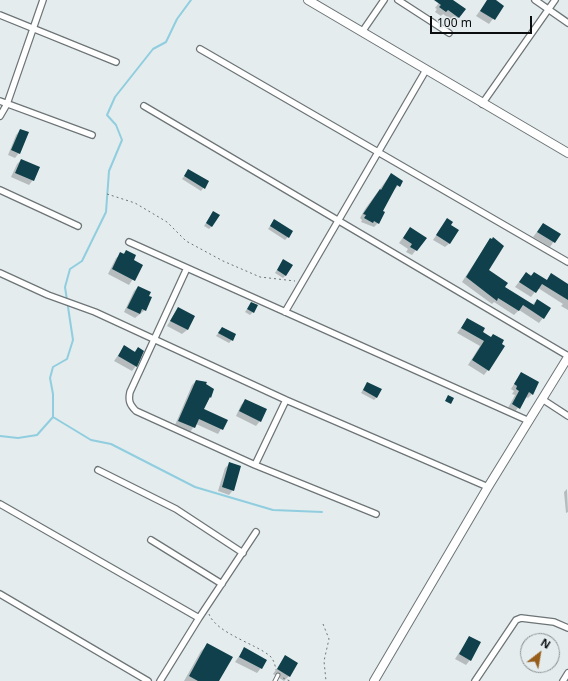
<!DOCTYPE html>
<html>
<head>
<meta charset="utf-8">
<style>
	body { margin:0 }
	#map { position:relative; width:568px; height:681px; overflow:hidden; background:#e4ecee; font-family:"Noto Sans",sans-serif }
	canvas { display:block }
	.north { position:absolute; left:520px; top:633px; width:40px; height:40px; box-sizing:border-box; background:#e4ecee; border:1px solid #8d9294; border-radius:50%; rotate:31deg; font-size:11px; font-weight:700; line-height:16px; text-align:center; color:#0a0c0d }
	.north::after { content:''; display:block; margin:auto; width:14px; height:18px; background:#975e1a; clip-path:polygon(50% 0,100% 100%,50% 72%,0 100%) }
	.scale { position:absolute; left:430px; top:16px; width:102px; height:18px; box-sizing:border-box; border:2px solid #0a0c0d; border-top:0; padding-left:5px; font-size:12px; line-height:14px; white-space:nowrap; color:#0a0c0d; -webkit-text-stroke:3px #e4ecee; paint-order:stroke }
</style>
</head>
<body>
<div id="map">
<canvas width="568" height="681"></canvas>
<div class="north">N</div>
<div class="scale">100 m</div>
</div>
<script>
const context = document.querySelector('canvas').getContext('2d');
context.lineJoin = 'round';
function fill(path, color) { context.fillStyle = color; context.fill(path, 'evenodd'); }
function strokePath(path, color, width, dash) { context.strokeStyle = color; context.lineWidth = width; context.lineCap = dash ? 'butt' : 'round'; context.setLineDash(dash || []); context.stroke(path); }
fill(new Path2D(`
	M 441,0 L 451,0 L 458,18 L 454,22 L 443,14 L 441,16 L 435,12 L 437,9 L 435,8 Z
	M 488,0 L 494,0 L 503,6 L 489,24 L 476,16 Z
	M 20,130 L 19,153 L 15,158 L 8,155 L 16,135 Z
	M 21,160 L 33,180 L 29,185 L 11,177 L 17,164 Z
	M 188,171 L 208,182 L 201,191 L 182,179 Z
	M 391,174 L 402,181 L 394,190 L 381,211 L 378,223 L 374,227 L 361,222 L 362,220 L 360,218 L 365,209 Z
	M 213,212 L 211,227 L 209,229 L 204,226 Z
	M 447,219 L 450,225 L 450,243 L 445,247 L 433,240 Z
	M 272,223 L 288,237 L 285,240 L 268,229 Z
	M 543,224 L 559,234 L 550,247 L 533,237 Z
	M 410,228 L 416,250 L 412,255 L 406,252 L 408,249 L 399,243 Z
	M 490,239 L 488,270 L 504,287 L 532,305 L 537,300 L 543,318 L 539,323 L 519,310 L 514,315 L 494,302 L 492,304 L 462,282 Z
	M 127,251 L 132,260 L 142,265 L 129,285 L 108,274 L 116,258 Z
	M 283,260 L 286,275 L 283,278 L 275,273 Z
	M 526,273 L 546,281 L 551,274 L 568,285 L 568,310 L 561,306 L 563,304 L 538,288 L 531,297 L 515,287 Z
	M 138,287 L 148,297 L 145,310 L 135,318 L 124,312 L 134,291 Z
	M 251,303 L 253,312 L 250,315 L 245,312 Z
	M 178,308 L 194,316 L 187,330 L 182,334 L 167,326 Z
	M 467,320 L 491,338 L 488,370 L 484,375 L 468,365 L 480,346 L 457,333 Z
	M 222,328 L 232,340 L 229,343 L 216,336 Z
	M 124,347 L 134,352 L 138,348 L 143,351 L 136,366 L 132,371 L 114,361 Z
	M 521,373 L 532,394 L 528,398 L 525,397 L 515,412 L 508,408 L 515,395 L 512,394 L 514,391 L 511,389 Z
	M 196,381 L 213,389 L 210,397 L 203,409 L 226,421 L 218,434 L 196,424 L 190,432 L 175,425 L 192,385 Z
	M 367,383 L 377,397 L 374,400 L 361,393 Z
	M 246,400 L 260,421 L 256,426 L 236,416 L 241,405 Z
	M 230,463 L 233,490 L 229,495 L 218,491 L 225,468 Z
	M 567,489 L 568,512 L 566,513 L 564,492 Z
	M 469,637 L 470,660 L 466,665 L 455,659 Z
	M 208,644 L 218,681 L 184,681 L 201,651 Z
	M 244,649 L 261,668 L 257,673 L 235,662 Z
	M 285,657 L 289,676 L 284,681 L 273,674 Z`), '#0003');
strokePath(new Path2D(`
	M 53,417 L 91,440 L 111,444 L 195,487 L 273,510 L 322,512
	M 0,436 L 18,438 L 37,435 L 53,417 L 53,394 L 50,378 L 53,367 L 67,359 L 73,340 L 65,287 L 70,269 L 82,261 L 106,212 L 109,171 L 122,140 L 116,125 L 107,115 L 115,97 L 153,49 L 166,42 L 177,19 L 191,0`), '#90cedf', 2);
fill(new Path2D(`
	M 434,0 L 453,0 L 466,9 L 459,18 L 448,10 L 446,12 L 439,7 L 441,5 Z
	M 487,0 L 496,0 L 504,6 L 495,20 L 480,11 Z
	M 20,129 L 29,132 L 20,154 L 11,150 Z
	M 21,159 L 40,167 L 34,181 L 15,173 Z
	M 188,169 L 209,181 L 205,189 L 184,176 Z
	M 391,173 L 403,181 L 400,187 L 397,185 L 383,211 L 385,212 L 379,224 L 374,221 L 373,223 L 364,218 L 366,215 L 363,214 L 380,189 L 381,190 Z
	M 213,211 L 220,215 L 212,227 L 206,223 Z
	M 447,218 L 453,222 L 451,225 L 459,230 L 450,244 L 436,235 Z
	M 274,219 L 293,231 L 289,238 L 270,226 Z
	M 543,223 L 561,234 L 555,243 L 537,232 Z
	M 410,227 L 427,238 L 417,251 L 410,247 L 412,244 L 403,238 Z
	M 493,237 L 504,246 L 489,270 L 508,283 L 505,287 L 534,305 L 537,299 L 551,308 L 544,319 L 523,305 L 519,311 L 498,298 L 497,301 L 466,277 L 490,238 L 492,239 Z
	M 126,250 L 136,255 L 134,260 L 143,265 L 135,281 L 112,269 L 120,252 L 124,254 Z
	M 283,259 L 293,265 L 286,276 L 277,270 Z
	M 526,272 L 531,276 L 534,272 L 547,280 L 551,273 L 568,284 L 568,300 L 542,284 L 536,293 L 519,282 Z
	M 138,286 L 151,292 L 149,296 L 152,297 L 146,311 L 142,309 L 140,314 L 127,308 Z
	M 251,302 L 258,305 L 254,313 L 247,309 Z
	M 178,307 L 195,316 L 188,330 L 170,321 Z
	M 467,318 L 485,328 L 483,332 L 491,337 L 493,334 L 504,340 L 502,344 L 505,346 L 489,371 L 472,360 L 484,341 L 461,328 Z
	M 222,327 L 236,334 L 233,341 L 218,333 Z
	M 124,345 L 135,352 L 138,347 L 144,351 L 137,367 L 118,356 Z
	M 521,372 L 539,382 L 533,395 L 529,392 L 520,409 L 512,404 L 519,391 L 516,389 L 517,386 L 514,384 Z
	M 196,380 L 207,382 L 206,384 L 214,389 L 211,398 L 210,397 L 204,409 L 228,420 L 223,430 L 199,419 L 195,428 L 178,421 Z
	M 367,382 L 382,389 L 377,398 L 363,390 Z
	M 448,395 L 454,398 L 451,404 L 445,401 Z
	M 245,399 L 267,409 L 261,422 L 239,411 Z
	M 229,462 L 241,466 L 234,491 L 222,487 Z
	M 469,636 L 481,642 L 471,661 L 459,654 Z
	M 207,643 L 233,657 L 219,681 L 198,681 L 189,676 Z
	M 244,647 L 267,660 L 262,669 L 239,657 Z
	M 285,655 L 298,663 L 290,677 L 277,669 Z`), '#0f404b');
const lane = new Path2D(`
	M 275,681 L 278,675`);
const street = new Path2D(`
	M 398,0 L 449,33
	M 535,0 L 568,23
	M 0,15 L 116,62
	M 362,32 L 384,0
	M 200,49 L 568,262
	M 0,101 L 92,135
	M 482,104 L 555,0
	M 144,106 L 568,356
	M 0,116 L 7,104 L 43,0
	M 0,190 L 78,226
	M 129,242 L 529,421
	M 187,268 L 130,392 C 128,401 130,405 136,411 L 255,465 L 376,514
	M 0,273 L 48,295 L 95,312 L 286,400 L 488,487
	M 285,312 L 426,70
	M 542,399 L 568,416
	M 255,465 L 286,400
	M 98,470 L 176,509 L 243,553
	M 0,504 L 199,618
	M 151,540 L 222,584
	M 0,594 L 148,681
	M 160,681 L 199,618 L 256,532
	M 475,681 L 516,620 L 521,618 L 554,622 L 568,628
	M 563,681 L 568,673`);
const secondary = new Path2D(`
	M 308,0 L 568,153
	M 374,681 L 488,487 L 568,357`);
strokePath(lane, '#6d7476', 5);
strokePath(street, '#6d7476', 8);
strokePath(secondary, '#6d7476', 10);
strokePath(new Path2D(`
	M 107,194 L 135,203 L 167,222 L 186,241 L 223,261 L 260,277 L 295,281
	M 209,614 C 216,633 256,644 270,656 C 274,660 275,665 276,670
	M 323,624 L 329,639 L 324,661 L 326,681
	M 283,678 L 290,681`), '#6e7375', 1, [2, 3]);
strokePath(lane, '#fff', 3);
strokePath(street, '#fff', 5.5);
strokePath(secondary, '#fff', 8);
</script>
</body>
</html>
